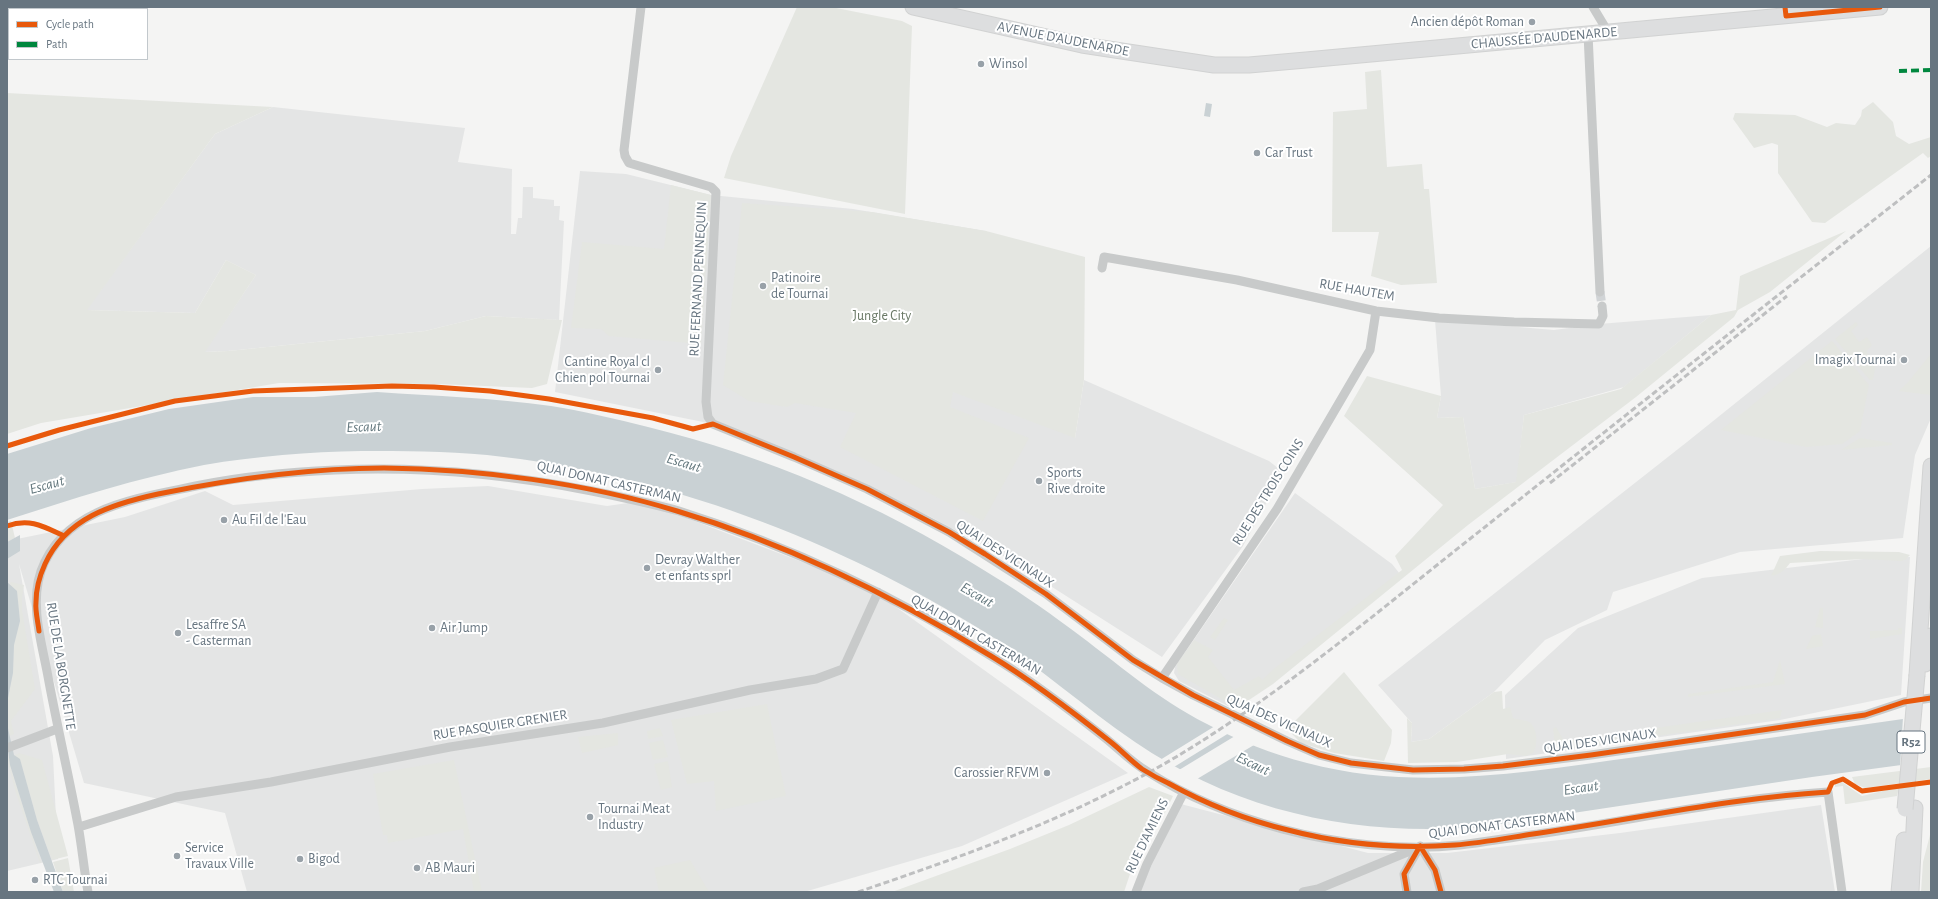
<!DOCTYPE html>
<html>
<head>
<meta charset="utf-8">
<style>
	body { margin:0 }
	#map { position:relative; width:1938px; height:899px; overflow:hidden; background:#f4f4f3; font-family:"Alegreya Sans",sans-serif }
	canvas { display:block }
	.frame { position:absolute; inset:0; border:8px solid #677580; pointer-events:none }
	.legend { position:absolute; left:8px; top:8px; width:140px; height:52px; box-sizing:border-box; background:#fff; border:1px solid #c2c8cc; margin:0; padding:5px 7px; list-style:none; font-size:12px; color:#677580 }
	.legend li { display:flex; align-items:center; gap:8px; height:20px }
	.legend b { width:20px; border:1px solid #c2c8cc }
</style>
</head>
<body>
<div id="map">
<canvas width="1938" height="899"></canvas>
<div class="frame"></div>
<ul class="legend">
<li><b style="height:5px;background:#e8590c"></b>Cycle path</li>
<li><b style="height:5px;background:#00873e"></b>Path</li>
</ul>
</div>
<script>
const context = document.querySelector('canvas').getContext('2d');
context.lineJoin = 'round';
function fill(path, color) { context.fillStyle = color; context.fill(path, 'evenodd'); }
function strokePath(path, color, width, dash) { context.strokeStyle = color; context.lineWidth = width; context.lineCap = dash ? 'butt' : 'round'; context.setLineDash(dash || []); context.stroke(path); }
function drawText(font, color, halo, rows, align = 'center') {
  context.font = font + ' "Alegreya Sans",sans-serif'; context.lineWidth = 4; context.setLineDash([]); context.textBaseline = 'middle'; context.strokeStyle = halo; context.fillStyle = color; for (const [text, x, y, turn = 0] of rows) {
    context.save(); context.translate(x, y); context.rotate((+turn || 0) * Math.PI / 180); context.textAlign = isNaN(turn) ? turn : align; if (halo) context.strokeText(text, 0, 0); context.fillText(text, 0, 0); context.restore();
  }
}
fill(new Path2D(`
	M 273,107 L 465,128 L 458,162 L 512,169 L 511,234 L 516,234 L 518,218 L 522,218 L 523,187 L 533,187 L 533,198 L 554,200 L 554,206 L 560,206 L 559,220 L 564,221 L 559,320 L 486,316 L 425,331 L 228,351 L 204,352 L 256,275 L 226,260 L 195,313 L 86,310 L 215,134 Z
	M 580,171 L 626,174 L 711,195 L 853,209 L 986,231 L 1075,438 L 1084,380 L 1269,461 L 1283,472 L 1243,546 L 1162,657 L 1005,557 L 929,516 L 713,424 L 555,392 Z
	M 1931,246 L 1931,418 L 1915,455 L 1903,538 L 1740,552 L 1613,592 L 1607,610 L 1545,640 L 1494,692 L 1429,739 L 1411,742 L 1412,723 L 1378,685 L 1687,442 Z
	M 1711,315 L 1624,387 L 1524,415 L 1517,482 L 1475,489 L 1463,417 L 1437,418 L 1441,396 L 1435,320 L 1554,330 L 1599,324 Z
	M 488,486 L 607,506 L 642,501 L 868,587 L 1128,773 L 962,846 L 804,892 L 247,892 L 225,813 L 84,783 L 19,564 L 53,756 L 58,859 L 7,871 L 7,553 L 12,540 L 125,517 L 205,491 L 233,505 L 422,489 Z
	M 1295,493 L 1392,564 L 1400,574 L 1230,707 L 1179,681 L 1174,673 L 1175,667 Z
	M 1910,557 L 1901,695 L 1780,720 L 1506,759 L 1505,695 L 1578,628 L 1702,578 L 1863,559 Z
	M 1177,803 L 1368,853 L 1447,853 L 1620,833 L 1821,805 L 1835,892 L 1136,892 Z`), '#e4e5e5');
fill(new Path2D(`
	M 797,7 L 831,7 L 902,21 L 912,26 L 905,214 L 724,178 L 731,156 Z
	M 1381,70 L 1387,167 L 1422,164 L 1424,189 L 1429,189 L 1437,283 L 1401,285 L 1371,276 L 1379,232 L 1332,232 L 1333,112 L 1367,109 L 1365,72 Z
	M 7,93 L 273,107 L 215,134 L 87,310 L 195,313 L 226,260 L 256,275 L 205,352 L 228,351 L 425,331 L 486,316 L 562,320 L 547,384 L 532,388 L 438,384 L 279,383 L 41,423 L 7,434 Z
	M 1873,102 L 1893,122 L 1896,136 L 1909,144 L 1931,137 L 1931,156 L 1928,158 L 1923,153 L 1825,223 L 1812,222 L 1778,173 L 1778,145 L 1772,143 L 1754,148 L 1733,119 L 1735,113 L 1795,115 L 1827,127 L 1836,123 L 1855,125 L 1861,116 L 1862,110 Z
	M 671,185 L 711,195 L 701,344 L 609,336 L 601,329 L 571,328 L 582,242 L 664,249 Z
	M 742,203 L 872,212 L 986,231 L 1085,257 L 1084,380 L 1075,438 L 953,392 L 950,407 L 1029,438 L 983,521 L 840,447 L 856,413 L 795,403 L 787,407 L 749,401 L 723,385 Z
	M 1846,231 L 1770,292 L 1738,310 L 1734,317 L 1636,397 L 1468,525 L 1273,684 L 1237,708 L 1178,674 L 1177,664 L 1194,640 L 1213,650 L 1208,657 L 1234,690 L 1259,676 L 1262,680 L 1275,668 L 1402,570 L 1395,556 L 1443,505 L 1344,416 L 1367,376 L 1441,396 L 1437,418 L 1463,417 L 1475,489 L 1516,482 L 1524,415 L 1621,389 L 1711,315 L 1736,310 L 1740,276 Z
	M 1856,322 L 1858,325 L 1851,331 L 1859,342 L 1867,337 L 1872,345 L 1867,350 L 1867,353 L 1871,356 L 1870,358 L 1876,363 L 1873,380 L 1870,380 L 1835,339 Z
	M 1832,341 L 1869,385 L 1860,431 L 1842,444 L 1806,447 L 1721,430 Z
	M 1931,354 L 1931,395 L 1899,391 L 1909,381 Z
	M 1860,438 L 1892,443 L 1892,445 L 1841,450 Z
	M 11,521 L 15,538 L 7,542 L 7,522 Z
	M 1820,551 L 1899,552 L 1910,555 L 1905,560 L 1901,561 L 1863,559 L 1790,563 C 1784,571 1781,574 1771,576 L 1780,556 Z
	M 11,582 L 24,585 L 22,598 L 22,610 L 35,689 L 11,721 L 14,734 L 10,736 L 7,724 L 7,703 L 13,673 L 14,645 L 20,621 L 17,591 L 9,584 Z
	M 1820,608 L 1823,608 L 1823,628 L 1815,627 Z
	M 1224,618 L 1228,620 L 1215,640 L 1210,637 Z
	M 1898,628 L 1902,628 L 1902,634 L 1870,639 L 1870,631 L 1898,630 Z
	M 1821,634 L 1823,646 L 1806,649 L 1812,636 Z
	M 1780,660 L 1785,684 L 1688,697 L 1688,694 L 1773,682 Z
	M 1344,672 L 1392,730 L 1391,743 L 1384,761 L 1334,753 L 1301,743 L 1287,729 Z
	M 1502,691 L 1503,709 L 1510,707 L 1513,718 C 1518,720 1525,720 1529,722 C 1538,728 1538,745 1533,753 L 1526,756 L 1508,754 L 1457,762 L 1408,763 L 1407,718 L 1412,723 L 1411,742 L 1429,739 L 1494,692 Z
	M 767,704 L 786,796 L 716,811 L 714,781 L 687,784 L 671,720 Z
	M 1782,710 L 1780,718 L 1567,749 L 1561,749 L 1555,745 L 1553,729 L 1556,727 L 1564,741 Z
	M 660,728 L 663,736 L 648,739 L 647,731 Z
	M 618,733 L 618,745 L 582,753 L 578,737 Z
	M 663,740 L 668,757 L 653,760 L 649,743 Z
	M 19,753 L 42,760 L 68,856 L 52,860 L 37,820 L 20,759 L 14,756 Z
	M 10,758 L 11,770 L 41,863 L 40,863 L 16,793 L 7,759 Z
	M 454,760 L 482,892 L 474,892 L 463,829 L 388,843 L 387,835 L 383,835 L 373,774 Z
	M 668,761 L 672,787 L 661,790 L 654,764 Z
	M 1931,767 L 1931,779 L 1865,788 L 1855,784 L 1852,777 Z
	M 1842,782 L 1862,796 L 1899,787 L 1897,796 L 1847,804 L 1845,804 L 1843,786 L 1835,787 L 1835,783 Z
	M 1149,787 L 1173,796 L 1163,817 L 1149,817 L 1124,892 L 892,892 L 1010,849 L 1069,825 Z
	M 1931,831 L 1931,892 L 1921,892 L 1923,862 Z
	M 68,858 L 74,892 L 63,892 L 53,862 Z
	M 690,860 L 709,892 L 659,892 L 654,868 Z`), '#e4e6e1');
fill(new Path2D(`
	M 1206,103 L 1212,104 L 1210,117 L 1204,116 Z
	M 377,392 C 435,396 493,398 551,406 C 583,411 616,419 648,427 C 766,456 878,504 982,569 C 1012,587 1043,608 1071,629 C 1116,662 1157,699 1207,724 C 1239,741 1272,754 1307,763 C 1416,792 1526,772 1636,757 C 1734,743 1833,729 1931,715 L 1931,761 L 1812,777 L 1480,827 C 1356,837 1238,812 1135,742 C 1085,708 1040,667 988,634 C 837,540 665,474 487,455 C 445,451 403,451 361,451 C 309,452 256,456 204,465 C 137,478 72,499 7,520 L 7,454 L 91,428 L 169,409 L 253,397 L 314,397 Z
	M 20,535 L 20,551 L 7,559 L 7,542 Z
	M 7,582 L 17,591 L 20,621 L 14,645 L 13,673 L 7,703 Z
	M 7,724 L 14,755 L 20,759 L 37,820 L 63,892 L 54,892 L 31,832 L 10,765 C 8,751 7,739 7,724 Z`), '#c9d1d4');
fill(new Path2D(`
	M 1931,713 L 1931,763 L 1900,767 L 1903,717 Z
	M 1215,726 L 1229,733 L 1174,767 L 1160,760 Z
	M 1235,736 L 1254,745 L 1197,779 L 1179,770 Z`), '#f4f4f3');
strokePath(new Path2D(`
	M 1600,292 L 1602,306`), '#d1d4d6', 9, [9, 4.5]);
const primary = new Path2D(`
	M 913,7 L 1082,45 L 1214,65 L 1249,65 L 1306,60 L 1880,7
	M 1925,664 L 1931,636
	M 1917,675 L 1931,466
	M 1899,892 L 1904,840
	M 1911,892 L 1915,808`);
strokePath(primary, '#d1d2d2', 17);
strokePath(new Path2D(`
	M 641,7 L 624,150 L 625,156 L 629,163 L 711,187 L 716,192 L 706,402 L 708,417 L 713,424 L 794,457 L 867,489 L 949,532 L 1046,594 L 1133,660 L 1162,678 L 1193,695 L 1287,741 L 1319,755 L 1351,763 L 1413,770 L 1464,769 L 1503,766 L 1591,755 L 1865,715 L 1904,702 L 1931,698
	M 1593,7 L 1608,32
	M 1588,34 L 1600,292
	M 1102,268 L 1104,257 L 1237,280 L 1376,311 L 1439,318 L 1514,322 L 1599,324 L 1603,316 L 1602,306
	M 1162,678 L 1277,509 L 1370,350 L 1376,311
	M 7,748 L 57,729
	M 79,827 L 176,797 L 271,782 L 450,747 L 603,723 L 750,690 L 816,679 L 843,669 L 878,592
	M 1420,846 L 1435,870 L 1441,892
	M 88,892 C 84,870 82,847 78,825 C 69,777 58,730 49,682 C 43,646 29,607 41,571 C 65,505 141,498 201,485 C 245,476 290,472 335,470 C 422,466 506,474 592,491 C 621,497 650,503 679,511 C 793,547 903,600 1004,664 C 1039,686 1071,711 1104,737 C 1118,748 1132,763 1148,772 C 1189,798 1235,816 1282,829 C 1338,844 1402,851 1460,845 C 1486,842 1512,837 1538,834 C 1635,820 1730,798 1828,792 L 1842,892
	M 1136,892 L 1147,864 L 1184,792
	M 1303,892 L 1318,889 L 1417,848
	M 1407,892 L 1404,874 L 1420,846`), '#c8caca', 9);
strokePath(primary, '#dddedf', 15);
strokePath(new Path2D(`
	M 1550,483 L 1787,296
	M 858,892 C 967,855 1076,816 1176,757 C 1286,691 1384,606 1485,527 C 1633,409 1782,292 1931,175`), '#bebfc0', 3, [6, 3]);
const primaryBridge = new Path2D(`
	M 1905,809 L 1917,675`);
strokePath(primaryBridge, '#d1d2d2', 17, []);
strokePath(primaryBridge, '#dddedf', 15);
strokePath(new Path2D(`
	M 1899,71 L 1931,70`), '#00873e', 4, [8, 4]);
strokePath(new Path2D(`
	M 1785,7 L 1786,16 L 1880,7
	M 7,446 L 59,430 L 175,401 L 253,391 L 392,386 L 434,387 L 490,391 L 549,399 L 653,418 L 693,429 L 713,424 L 794,457 L 867,489 L 949,532 L 985,554 L 1046,594 L 1133,660 L 1193,695 L 1287,741 L 1319,755 L 1351,763 L 1413,770 L 1464,769 L 1503,766 L 1591,755 L 1865,715 L 1904,702 L 1931,698
	M 7,526 C 29,518 43,526 62,535
	M 39,631 C 38,622 35,611 36,602 C 36,589 40,575 45,564 C 66,518 112,504 158,494 C 232,479 308,468 384,468 C 479,469 586,483 677,511 C 788,544 893,596 991,656 C 1034,682 1073,712 1112,743 C 1122,751 1131,761 1142,769 C 1150,774 1159,779 1168,783 C 1206,804 1246,820 1288,830 C 1341,844 1399,849 1455,845 C 1481,843 1507,838 1533,834 C 1631,820 1729,798 1828,792 L 1832,783 L 1843,779 L 1862,791 L 1931,782
	M 1420,846 L 1435,870 L 1441,892
	M 1407,892 L 1404,874 L 1420,846`), '#e8590c', 5);
for (const [x, y, r, color] of [
	[1532,22,4,"#98a1a8"],
	[981,64,4,"#98a1a8"],
	[1257,153,4,"#98a1a8"],
	[763,286,4,"#98a1a8"],
	[1904,360,4,"#98a1a8"],
	[658,370,4,"#98a1a8"],
	[1039,481,4,"#98a1a8"],
	[224,520,4,"#98a1a8"],
	[647,568,4,"#98a1a8"],
	[432,628,4,"#98a1a8"],
	[178,633,4,"#98a1a8"],
	[1047,773,4,"#98a1a8"],
	[590,817,4,"#98a1a8"],
	[177,856,4,"#98a1a8"],
	[300,859,4,"#98a1a8"],
	[417,868,4,"#98a1a8"],
	[35,880,4,"#98a1a8"]
]) { const dot = new Path2D(); dot.arc(x, y, r, 0, 2 * Math.PI); context.fillStyle = color; context.fill(dot); strokePath(dot, '#fff', 1.5); }
for (const [x, y, w] of [
	[1911,742,28]
]) { const box = new Path2D(); box.roundRect(x - w / 2, y - 11, w, 22, 3); context.fillStyle = '#fff'; context.fill(box); strokePath(box, '#677580', 1); }
drawText('bold 13px', '#677580', null, [
	["R52",1911,742]
]);
drawText('14px', '#677580', '#fff', [
	["Ancien dépôt Roman",1524,22,"right"],
	["Winsol",989,64],
	["Car Trust",1265,153],
	["Patinoire",771,278],
	["de Tournai",771,294],
	["Imagix Tournai",1896,360,"right"],
	["Cantine Royal cl",650,362,"right"],
	["Chien pol Tournai",650,378,"right"],
	["Sports",1047,473],
	["Rive droite",1047,489],
	["Au Fil de l'Eau",232,520],
	["Devray Walther",655,560],
	["et enfants sprl",655,576],
	["Lesaffre SA",186,625],
	["- Casterman",186,641],
	["Air Jump",440,628],
	["Carossier RFVM",1039,773,"right"],
	["Tournai Meat",598,809],
	["Industry",598,825],
	["Service",185,848],
	["Travaux Ville",185,864],
	["Bigod",308,859],
	["AB Mauri",425,868],
	["RTC Tournai",43,880]
], 'left');
drawText('14px', '#677580', '#fff', [
	["CHAUSSÉE D'AUDENARDE",1544,38,-5],
	["AVENUE D'AUDENARDE",1063,39,11],
	["RUE FERNAND PENNEQUIN",698,279,-87],
	["RUE HAUTEM",1357,290,10],
	["QUAI DONAT CASTERMAN",609,482,13],
	["RUE DES TROIS COINS",1268,492,-58],
	["QUAI DES VICINAUX",1005,554,33],
	["QUAI DONAT CASTERMAN",976,635,30],
	["RUE DE LA BORGNETTE",61,666,81],
	["QUAI DES VICINAUX",1279,721,24],
	["RUE PASQUIER GRENIER",500,725,-9],
	["QUAI DES VICINAUX",1600,741,-8],
	["QUAI DONAT CASTERMAN",1502,825,-7],
	["RUE D'AMIENS",1147,836,-64]
]);
drawText('14px', '#697865', '#fff', [
	["Jungle City",882,316]
]);
drawText('italic 15px', '#63777d', '#fff', [
	["Escaut",364,427,-2],
	["Escaut",684,463,17],
	["Escaut",47,485,-15],
	["Escaut",977,595,30],
	["Escaut",1253,764,26],
	["Escaut",1581,788,-8]
]);
</script>
</body>
</html>
